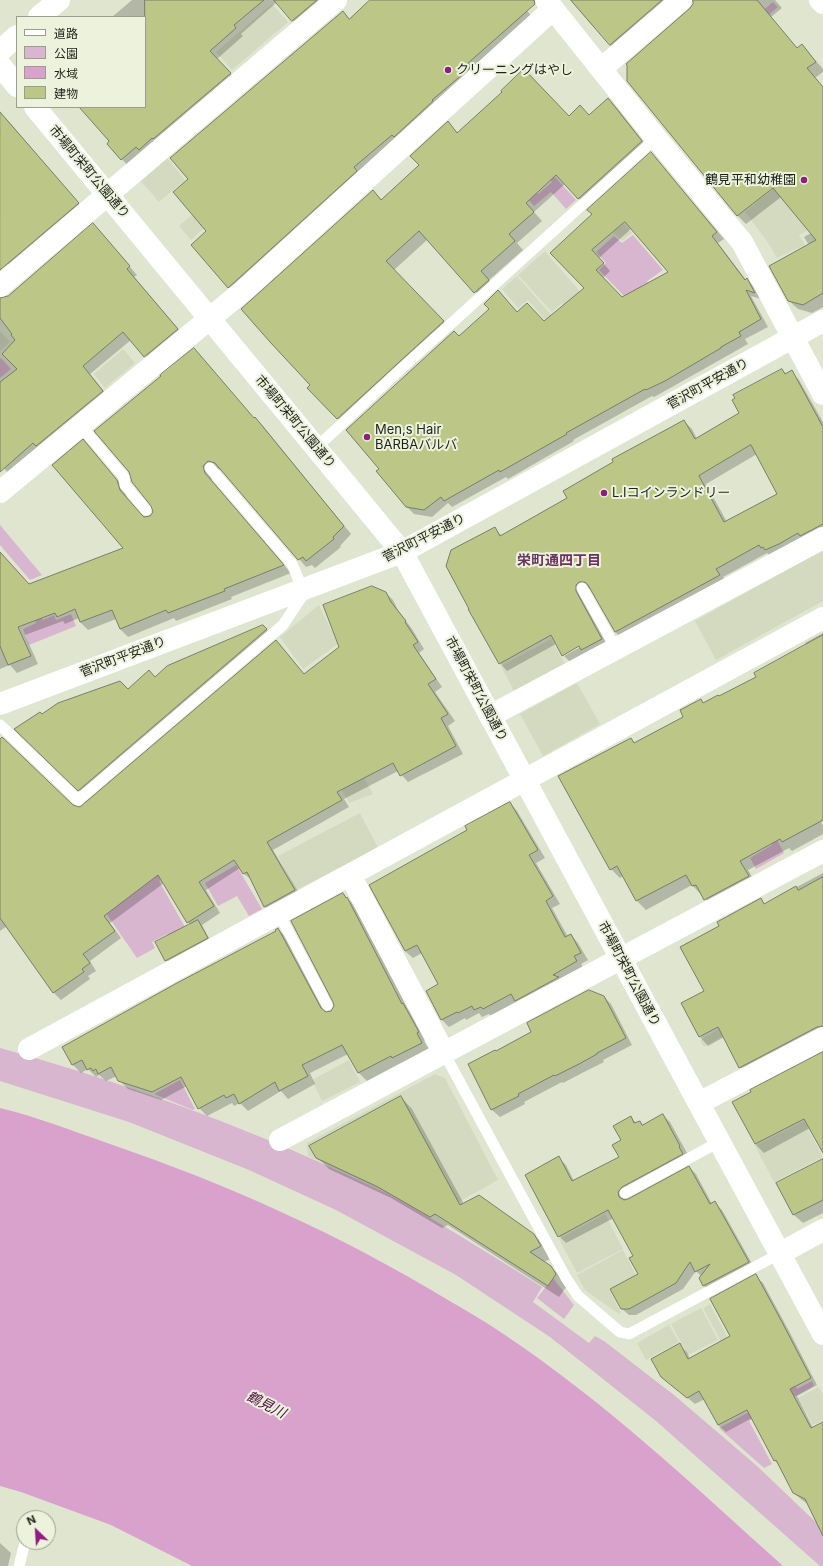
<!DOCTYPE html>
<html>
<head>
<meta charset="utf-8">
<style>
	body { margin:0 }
	#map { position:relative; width:823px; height:1566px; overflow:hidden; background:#e0e5d0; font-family:Inter,"Noto Sans JP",sans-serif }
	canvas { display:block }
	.legend { position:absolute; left:16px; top:16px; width:130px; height:92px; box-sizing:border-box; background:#edf2dd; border:1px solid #9b9e8f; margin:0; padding:5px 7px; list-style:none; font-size:12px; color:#1f2119 }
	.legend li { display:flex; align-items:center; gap:8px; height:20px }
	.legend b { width:20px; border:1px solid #9b9e8f }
	.north { position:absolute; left:16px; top:1510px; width:40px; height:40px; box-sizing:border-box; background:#edf2dd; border:1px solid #9b9e8f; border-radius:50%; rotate:335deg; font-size:11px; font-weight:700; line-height:16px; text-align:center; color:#1f2119 }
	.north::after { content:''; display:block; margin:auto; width:14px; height:18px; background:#8e1d7f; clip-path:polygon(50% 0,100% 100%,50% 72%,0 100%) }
</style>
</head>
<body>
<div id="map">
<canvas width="823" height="1566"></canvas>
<ul class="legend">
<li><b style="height:5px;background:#fff"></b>道路</li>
<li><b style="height:11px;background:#d8b6cf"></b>公園</li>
<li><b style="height:11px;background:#d9a2cd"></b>水域</li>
<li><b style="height:11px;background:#bcc787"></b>建物</li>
</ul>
<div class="north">N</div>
</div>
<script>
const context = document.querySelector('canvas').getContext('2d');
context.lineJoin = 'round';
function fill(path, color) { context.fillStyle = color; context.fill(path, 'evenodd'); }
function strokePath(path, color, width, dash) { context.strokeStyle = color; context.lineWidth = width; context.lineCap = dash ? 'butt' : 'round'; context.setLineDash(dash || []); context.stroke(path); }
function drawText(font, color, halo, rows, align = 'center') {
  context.font = font + ' Inter,"Noto Sans JP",sans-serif'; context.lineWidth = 4; context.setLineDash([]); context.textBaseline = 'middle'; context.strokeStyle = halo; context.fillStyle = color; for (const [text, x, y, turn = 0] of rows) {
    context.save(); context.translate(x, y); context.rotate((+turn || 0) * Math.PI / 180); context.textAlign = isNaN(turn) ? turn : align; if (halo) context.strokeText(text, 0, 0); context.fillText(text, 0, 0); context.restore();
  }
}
fill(new Path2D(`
	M 272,4 L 288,22 L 232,70 L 216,52 Z
	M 823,148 L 823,223 L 799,235 L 805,245 L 777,258 L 767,241 L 745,212 Z
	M 167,158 L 185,180 L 159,202 L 141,181 Z
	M 221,189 L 233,202 L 191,240 L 179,226 Z
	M 606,205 L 632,233 L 622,241 L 596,214 Z
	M 545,251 L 588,301 L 572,315 L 562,303 L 552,312 L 518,275 Z
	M 517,276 L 554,318 L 548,323 L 528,300 L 518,308 L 502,289 Z
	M 0,331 L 10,342 L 0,351 Z
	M 123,349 L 135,363 L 105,388 L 94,374 Z
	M 823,550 L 823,601 L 716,660 L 695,621 Z
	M 319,605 L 338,644 L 303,669 L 280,637 Z
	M 551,639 L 565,664 L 514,691 L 501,666 Z
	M 577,683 L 600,724 L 543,756 L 520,714 Z
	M 326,762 L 362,774 L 373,794 L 349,803 Z
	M 360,813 L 378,848 L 296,890 L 278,856 Z
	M 763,1013 L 704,1047 L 700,1040 L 731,1022 Z
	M 349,1060 L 360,1082 L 322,1101 L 312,1080 Z
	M 435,1074 L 445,1078 L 498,1180 L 430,1218 L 366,1183 L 308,1156 L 307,1143 Z
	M 804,1121 L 823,1157 L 774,1182 L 755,1146 Z
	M 605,1214 L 623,1249 L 577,1273 L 559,1239 Z
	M 623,1250 L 636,1275 L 609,1289 L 621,1313 L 619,1314 L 585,1290 L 577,1275 Z
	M 710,1304 L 735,1351 L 736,1369 L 703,1308 Z
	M 701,1308 L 718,1340 L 688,1355 L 671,1324 Z
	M 669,1325 L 679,1342 L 646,1360 L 637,1343 Z
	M 819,1387 L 823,1395 L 823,1420 L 813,1425 L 798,1398 Z`), '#d4dabf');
fill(new Path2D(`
	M 773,2 L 778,7 L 737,42 L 732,36 Z
	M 545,166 L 576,200 L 566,209 L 551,192 L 534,206 L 528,199 L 536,192 L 538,194 L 552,182 L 541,170 Z
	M 633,235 L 663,270 L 647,281 L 648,283 L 625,297 L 599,270 L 606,263 L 596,252 L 614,236 L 622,243 Z
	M 1,358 L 11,369 L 0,378 L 0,359 Z
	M 0,525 L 42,575 L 30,580 L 0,545 Z
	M 71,614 L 76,626 L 29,645 L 23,629 L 36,623 L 35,620 L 42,618 L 43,620 L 54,615 L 56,620 Z
	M 756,800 L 784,853 L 756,869 L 750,858 L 772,845 L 749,803 Z
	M 129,835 L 167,876 L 159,881 L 194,943 L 177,951 L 167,934 L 152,942 L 155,948 L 137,958 L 83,880 Z
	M 236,865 L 262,909 L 249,916 L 237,896 L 218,906 L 205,883 Z
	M 0,1048 C 134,1085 265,1134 390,1195 C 404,1203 418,1211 432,1219 C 469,1241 506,1264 542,1287 L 533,1302 L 589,1343 L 595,1336 L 604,1341 L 674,1395 L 757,1466 L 823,1529 L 823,1566 L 820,1566 L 656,1421 L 550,1337 L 456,1275 L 336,1210 L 249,1170 L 129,1122 L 0,1081 Z
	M 180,1080 L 195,1109 L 193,1110 L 154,1094 Z
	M 553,1278 L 574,1305 L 564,1319 L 537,1298 Z
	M 778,1374 L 794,1383 L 797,1389 L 812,1381 L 814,1386 L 785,1402 Z
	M 779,1396 L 782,1402 L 749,1421 L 772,1464 L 764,1468 L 719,1428 Z`), '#d8b6cf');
fill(new Path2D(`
	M 0,1108 C 37,1117 73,1131 110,1144 C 227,1184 341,1235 448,1300 C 465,1310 483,1320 499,1331 C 602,1399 692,1484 783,1566 L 192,1566 L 111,1525 L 21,1492 L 0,1486 Z`), '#d9a2cd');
fill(new Path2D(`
	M 132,0 L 333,0 L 300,28 L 277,2 L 241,34 L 243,36 L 217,59 L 238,81 L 129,167 L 122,159 L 110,142 L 81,107 L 145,107 L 145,17 L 112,17 Z
	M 372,0 L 518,0 L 534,19 L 236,294 L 228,287 L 189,179 L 342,12 L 350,20 Z
	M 571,0 L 667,0 L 618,52 L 597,29 L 596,29 L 589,22 Z
	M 711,0 L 775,0 L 782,8 L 771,17 L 797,49 L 802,45 L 823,69 L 823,72 L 815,78 L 823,87 L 823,307 L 812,313 L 798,309 L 788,300 L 809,245 L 804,237 L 811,233 L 781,197 L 746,224 L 738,216 L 628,81 Z
	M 608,99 L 617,108 L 650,150 L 587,207 L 565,184 L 534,212 L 542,221 L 517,243 L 523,250 L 489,280 L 497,289 L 484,301 L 427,240 L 394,270 L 452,330 L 346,427 L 308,388 L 311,385 L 271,343 L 373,191 L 382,200 L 420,166 L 448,123 L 458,133 L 569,117 L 589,116 Z
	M 0,115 L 11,124 L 86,212 L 15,272 L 0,256 Z
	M 651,153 L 724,239 L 718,243 L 746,280 L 747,279 L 754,287 L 761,299 L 751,296 L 768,327 L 745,339 L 748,344 L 672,387 L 654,397 L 652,396 L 573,440 L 574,441 L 508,479 L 506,477 L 452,507 L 448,503 L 432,517 L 414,514 L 406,506 L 380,469 L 459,337 L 505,299 L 518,313 L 544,323 L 585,288 L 593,214 ZM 632,228 L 670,272 L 622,298 L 603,278 L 610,271 L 599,258 Z
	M 93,224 L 137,275 L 134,277 L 185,337 L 153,364 L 131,340 L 90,374 L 110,399 L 11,476 L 0,464 L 0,304 Z
	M 194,349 L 254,419 L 255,419 L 263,426 L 351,534 L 340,546 L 341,547 L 315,568 L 312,565 L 306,567 L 223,470 L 216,469 L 211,474 L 212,481 L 291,573 L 231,597 L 232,599 L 176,621 L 174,618 L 128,637 L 120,629 L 116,619 L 88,630 L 80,622 L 79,618 L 65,624 L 63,621 L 25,635 L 38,664 L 17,673 L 10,665 L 0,669 L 0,552 L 29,585 L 125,548 L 91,449 L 125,489 L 127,498 L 143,517 L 151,516 L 154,512 Z
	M 782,370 L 787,374 L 791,372 L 799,380 L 823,422 L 823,535 L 770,556 L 767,553 L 723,577 L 727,583 L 623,639 L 615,632 L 592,589 L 587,589 L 609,647 L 571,663 L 563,655 L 556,644 L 507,671 L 500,663 L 494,528 L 502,536 L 569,499 L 684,421 L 692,429 L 697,439 L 740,414 ZM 757,454 L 779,494 L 727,522 L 706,484 ZM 583,643 L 584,645 L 564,656 L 564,653 Z
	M 386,593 L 393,600 L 398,610 L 412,629 L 424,649 L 419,653 L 442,687 L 435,692 L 455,721 L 448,726 L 463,754 L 408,782 L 398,771 L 344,799 L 349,807 L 273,850 L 302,898 L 272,914 L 265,907 L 252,880 L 244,874 L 240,868 L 206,890 L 220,913 L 202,925 L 211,942 L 170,964 L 166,960 L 190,925 L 164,883 L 110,923 L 121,938 L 90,961 L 96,971 L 88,976 L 90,979 L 61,1000 L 54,993 L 7,926 L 0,931 L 0,738 L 73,806 L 80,808 L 304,675 L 340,647 Z
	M 263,626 L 270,633 L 86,797 L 16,729 L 42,715 L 128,690 Z
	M 823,633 L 823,821 L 821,822 L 823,826 L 823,834 L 792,851 L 789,848 L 748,870 L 757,885 L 714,908 L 692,885 L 646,910 L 637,901 L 623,876 L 620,878 L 611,869 L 631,739 L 635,743 L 684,717 L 700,700 L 704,704 L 758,677 L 806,645 L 805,643 Z
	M 510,803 L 517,811 L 545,858 L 536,863 L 560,904 L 552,908 L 568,937 L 571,935 L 578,943 L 588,960 L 581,964 L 584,969 L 491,1016 L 489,1014 L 482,1017 L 479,1013 L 466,1020 L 465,1018 L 449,1027 L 442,1020 L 440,985 L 422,953 L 413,958 L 405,951 L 371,885 L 469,831 Z
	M 823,873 L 823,1037 L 749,1076 L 740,1067 L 724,1037 L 708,1046 L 700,1037 L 705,991 L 721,926 L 760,900 L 765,904 Z
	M 343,894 L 355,906 L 408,1009 L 411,1012 L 426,1040 L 424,1041 L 430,1051 L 399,1064 L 367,1081 L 359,1073 L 348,1054 L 310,1073 L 315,1084 L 288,1099 L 281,1091 L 248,1111 L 240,1103 L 234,1106 L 232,1103 L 207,1116 L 199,1108 L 187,1086 L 161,1100 L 128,1089 L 119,1080 L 117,1076 L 106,1081 L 99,1075 L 96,1077 L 88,1069 L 81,1073 L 73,1065 L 63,1047 L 277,931 L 278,929 L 286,937 L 326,1013 L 331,1012 L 335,1006 Z
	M 603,996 L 611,1004 L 632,1045 L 603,1060 L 604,1062 L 586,1071 L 563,1083 L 562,1082 L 524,1102 L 525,1104 L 500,1117 L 492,1110 L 469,1064 L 496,1052 Z
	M 823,1053 L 823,1151 L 810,1128 L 764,1153 L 755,1144 Z
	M 401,1097 L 412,1109 L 464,1204 L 534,1235 L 546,1247 L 552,1258 L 544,1262 L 551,1267 L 563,1279 L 567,1286 L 559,1297 L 448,1225 L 442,1228 L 391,1198 L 329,1169 L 317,1157 Z
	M 663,1115 L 670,1122 L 687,1153 L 685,1154 L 689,1161 L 629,1194 L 624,1201 L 629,1200 L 689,1167 L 696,1174 L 712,1204 L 715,1203 L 722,1210 L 755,1269 L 711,1293 L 704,1286 L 700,1278 L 701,1276 L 696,1271 L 683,1289 L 636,1315 L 629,1315 L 621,1308 L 639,1274 L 634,1256 L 614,1218 L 566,1243 L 559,1236 L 559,1158 L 566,1165 L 574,1181 L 620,1157 L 622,1141 L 631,1117 L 636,1123 L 640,1122 L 643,1125 Z
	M 823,1160 L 823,1213 L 803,1223 L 794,1215 L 778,1184 Z
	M 755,1276 L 763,1283 L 789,1331 L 817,1385 L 797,1396 L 813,1428 L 823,1423 L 823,1521 L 808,1504 L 802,1500 L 794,1493 L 782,1468 L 775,1461 L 752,1418 L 726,1432 L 718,1425 L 705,1399 L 695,1404 L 662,1377 L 679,1345 L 687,1352 L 690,1359 L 732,1337 Z
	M 0,1543 L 11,1553 L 8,1566 L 0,1566 Z`), '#0003');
const building = new Path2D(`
	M 145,0 L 264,0 L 234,25 L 236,28 L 210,51 L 231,73 L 153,139 L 152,138 L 139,150 L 136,147 L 121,160 L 107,144 L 109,141 L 79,107 L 145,107 Z
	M 274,0 L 317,0 L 292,21 Z
	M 370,0 L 534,0 L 535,4 L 467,64 L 470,68 L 432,100 L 433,101 L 394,137 L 392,135 L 354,167 L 357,171 L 228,288 L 191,245 L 206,231 L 173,192 L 188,179 L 170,158 L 343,11 L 349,19 Z
	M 571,0 L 662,0 L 610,45 Z
	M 693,0 L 757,0 L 797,48 L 802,44 L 816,62 L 807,68 L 823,87 L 823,293 L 803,305 L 788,301 L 769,266 L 816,240 L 773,188 L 737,216 L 627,81 L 627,65 L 626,64 L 689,9 L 693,4 Z
	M 524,69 L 569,116 L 580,105 L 589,115 L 608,98 L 642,141 L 578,199 L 556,175 L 526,203 L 534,212 L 509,234 L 515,241 L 481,271 L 489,280 L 474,293 L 419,231 L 386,261 L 444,321 L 337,419 L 307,388 L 310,385 L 270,342 L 241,309 L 373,190 L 381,200 L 419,165 L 410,156 L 448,121 L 457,133 L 502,92 L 501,91 Z
	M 0,112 L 79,203 L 0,270 Z
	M 651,152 L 717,232 L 712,236 L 745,280 L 747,278 L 755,293 L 746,290 L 761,319 L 739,332 L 741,336 L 721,347 L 721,348 L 665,381 L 646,390 L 645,389 L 566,433 L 567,434 L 500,472 L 499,470 L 444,501 L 441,497 L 424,510 L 406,507 L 376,471 L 379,469 L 346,430 L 454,331 L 459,336 L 489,309 L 484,304 L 498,290 L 517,312 L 527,303 L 544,321 L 584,288 L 550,253 L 592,214 L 587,210 ZM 625,222 L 668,272 L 622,297 L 596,270 L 604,263 L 592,250 Z
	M 93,223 L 130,266 L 127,269 L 178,329 L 144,357 L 123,332 L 83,366 L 103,391 L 36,446 L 33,443 L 0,472 L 0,382 L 17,369 L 2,354 L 15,340 L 11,335 L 12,334 L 0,318 L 0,298 L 8,296 Z
	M 194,348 L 254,418 L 255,417 L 344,526 L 333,537 L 334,539 L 306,561 L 303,557 L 298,560 L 215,463 L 208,461 L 203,466 L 205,473 L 284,565 L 224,589 L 225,591 L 168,613 L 166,610 L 120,629 L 112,610 L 80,622 L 75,609 L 57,617 L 55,613 L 18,627 L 31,656 L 8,665 L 0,646 L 0,552 L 29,584 L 123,548 L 52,465 L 83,439 L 117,480 L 120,490 L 141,514 L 144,517 L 150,516 L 153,512 L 151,506 L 132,482 L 129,472 L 94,431 L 161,376 L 160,375 Z
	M 782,369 L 785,374 L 792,370 L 823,427 L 823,524 L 800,536 L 798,533 L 779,544 L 765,550 L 763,547 L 761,548 L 759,545 L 716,569 L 720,575 L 615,632 L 588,585 L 585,582 L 579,582 L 576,585 L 576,591 L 602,639 L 581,650 L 579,646 L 562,656 L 551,635 L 499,664 L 468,609 L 469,609 L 446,566 L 451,550 L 495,527 L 500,536 L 567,498 L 563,491 L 613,462 L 612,459 L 684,420 L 695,439 L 739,413 L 732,400 L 735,398 L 733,395 ZM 751,445 L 777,494 L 724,522 L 699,476 Z
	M 372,586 L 386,592 L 391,602 L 406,621 L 405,622 L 418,642 L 413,645 L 436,679 L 428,684 L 448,714 L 441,718 L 456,746 L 400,776 L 393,763 L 337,792 L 342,800 L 267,842 L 295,890 L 264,907 L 247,872 L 243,874 L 234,860 L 199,882 L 214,906 L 187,923 L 158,875 L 104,916 L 115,931 L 83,954 L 90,963 L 82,969 L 84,972 L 53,993 L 0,918 L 0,739 L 2,737 L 73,805 L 80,807 L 276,640 L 304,674 L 339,647 L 323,605 Z
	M 263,625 L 267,629 L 78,791 L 14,729 L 40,712 L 42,714 L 58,703 L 120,681 L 128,689 L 149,670 L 155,677 L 167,666 Z
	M 823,635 L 823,820 L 782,842 L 780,839 L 740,861 L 749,876 L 704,900 L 696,885 L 692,886 L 686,875 L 636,901 L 617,866 L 610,870 L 558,776 L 631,738 L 634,743 L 683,717 L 680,710 L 701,699 L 703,703 L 718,695 L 719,696 L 756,677 L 754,673 Z
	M 510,802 L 538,850 L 529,855 L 553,896 L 546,901 L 565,937 L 571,934 L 581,953 L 574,956 L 577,961 L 553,975 L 559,977 L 515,1001 L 511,994 L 483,1009 L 481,1007 L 474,1010 L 472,1006 L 458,1013 L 457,1012 L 441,1020 L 426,991 L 438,984 L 417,945 L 405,951 L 369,885 L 467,830 L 465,826 Z
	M 823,877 L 823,1026 L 817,1027 L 739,1068 L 718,1027 L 699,1037 L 681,1003 L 704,991 L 680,947 L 719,926 L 717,922 L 761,898 L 764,904 L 796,886 L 798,890 Z
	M 343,893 L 346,898 L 347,897 L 402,1004 L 403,1003 L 419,1032 L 417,1033 L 422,1043 L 392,1058 L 391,1056 L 358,1073 L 342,1045 L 302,1065 L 308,1076 L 279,1091 L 275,1082 L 239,1104 L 234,1094 L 226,1098 L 224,1095 L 198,1109 L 181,1077 L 152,1092 L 118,1081 L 111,1067 L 98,1074 L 96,1069 L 93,1071 L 91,1068 L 87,1070 L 82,1060 L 72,1065 L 62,1047 L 177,983 L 276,931 L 275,930 L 278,928 L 321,1008 L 326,1012 L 331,1011 L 334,1006 L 333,1002 L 291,921 Z
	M 198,920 L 208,938 L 165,961 L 155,942 Z
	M 589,990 L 604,996 L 626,1038 L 597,1053 L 597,1054 L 579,1064 L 555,1076 L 554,1075 L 518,1094 L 519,1096 L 491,1110 L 468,1064 L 495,1050 L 496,1051 L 531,1032 L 527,1023 Z
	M 823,1052 L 823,1153 L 804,1119 L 755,1144 L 732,1102 L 751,1092 L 750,1090 Z
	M 401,1096 L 460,1205 L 479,1195 L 534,1234 L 541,1246 L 530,1252 L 551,1266 L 556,1274 L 548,1286 L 435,1214 L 430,1217 L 378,1187 L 316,1158 L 309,1146 Z
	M 663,1114 L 680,1146 L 679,1147 L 683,1154 L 622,1187 L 618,1192 L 619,1197 L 624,1200 L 628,1199 L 689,1166 L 710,1204 L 715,1201 L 749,1262 L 703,1286 L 699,1278 L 710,1264 L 695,1272 L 690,1262 L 676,1283 L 629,1309 L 621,1309 L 610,1289 L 638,1274 L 629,1258 L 633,1256 L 608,1210 L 558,1237 L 525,1175 L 559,1156 L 572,1181 L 619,1157 L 612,1145 L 621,1140 L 613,1126 L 631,1116 L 634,1123 L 640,1121 L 642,1125 Z
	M 823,1159 L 823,1200 L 793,1215 L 776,1183 Z
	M 756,1274 L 782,1322 L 811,1378 L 790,1389 L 811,1428 L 823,1422 L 823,1536 L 805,1499 L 793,1493 L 776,1460 L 774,1461 L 747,1410 L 718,1425 L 699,1391 L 687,1398 L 661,1377 L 651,1359 L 680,1343 L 688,1359 L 730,1336 L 710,1299 Z`);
fill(building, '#bcc787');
strokePath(building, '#797d6a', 1);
strokePath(new Path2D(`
	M 80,425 L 124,477 L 125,485 L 146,510
	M 317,447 L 401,369 L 656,138
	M 210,468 L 292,564 L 303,590
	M 582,588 L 616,649
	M 0,725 L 78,800 L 283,625 L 305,592
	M 279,914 L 327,1005
	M 444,1053 L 566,1278 L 578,1296 L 620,1332 L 629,1334 L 779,1254
	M 625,1193 L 719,1142
	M 19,1566 L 25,1542`), '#fff', 11);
strokePath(new Path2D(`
	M 546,0 L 656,138 L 742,242 L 823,394
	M 601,69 L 681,0
	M 0,286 L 336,0
	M 0,492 L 243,291 L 553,9
	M 490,716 L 823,538
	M 350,875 L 444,1053
	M 29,1049 L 823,618
	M 699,1103 L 823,1038
	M 280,1140 L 823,851
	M 779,1254 L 823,1230`), '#fff', 22);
strokePath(new Path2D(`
	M 820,0 L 823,3
	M 39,17 L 59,0
	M 0,51 L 17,36
	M 0,65 L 17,86
	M 35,107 L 402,552 L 823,1334
	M 0,704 L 402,552 L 823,321`), '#fff', 22);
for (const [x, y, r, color] of [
	[448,70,4,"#8e1d7f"],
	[804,180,4,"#8e1d7f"],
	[367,437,4,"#8e1d7f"],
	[604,493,4,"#8e1d7f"]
]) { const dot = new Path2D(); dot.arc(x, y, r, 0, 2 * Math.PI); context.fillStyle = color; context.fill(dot); strokePath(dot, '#edf2dd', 1.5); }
drawText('13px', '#1f2119', '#edf2dd', [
	["クリーニングはやし",456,70],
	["鶴見平和幼稚園",796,180,"right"],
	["Men,s Hair",375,430],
	["BARBAバルバ",375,445],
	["L.Iコインランドリー",612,493]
], 'left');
drawText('13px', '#1f2119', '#edf2dd', [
	["市場町栄町公園通り",89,172,50],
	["菅沢町平安通り",708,384,-29],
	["市場町栄町公園通り",295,422,50],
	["菅沢町平安通り",424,538,-27],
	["菅沢町平安通り",123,657,-21],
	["市場町栄町公園通り",476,689,62],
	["市場町栄町公園通り",629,974,62]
]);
drawText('bold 14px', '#6a3360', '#edf2dd', [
	["栄町通四丁目",559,561]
]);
drawText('italic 14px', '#501047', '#edf2dd', [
	["鶴見川",266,1405,27]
]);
</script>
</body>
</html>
